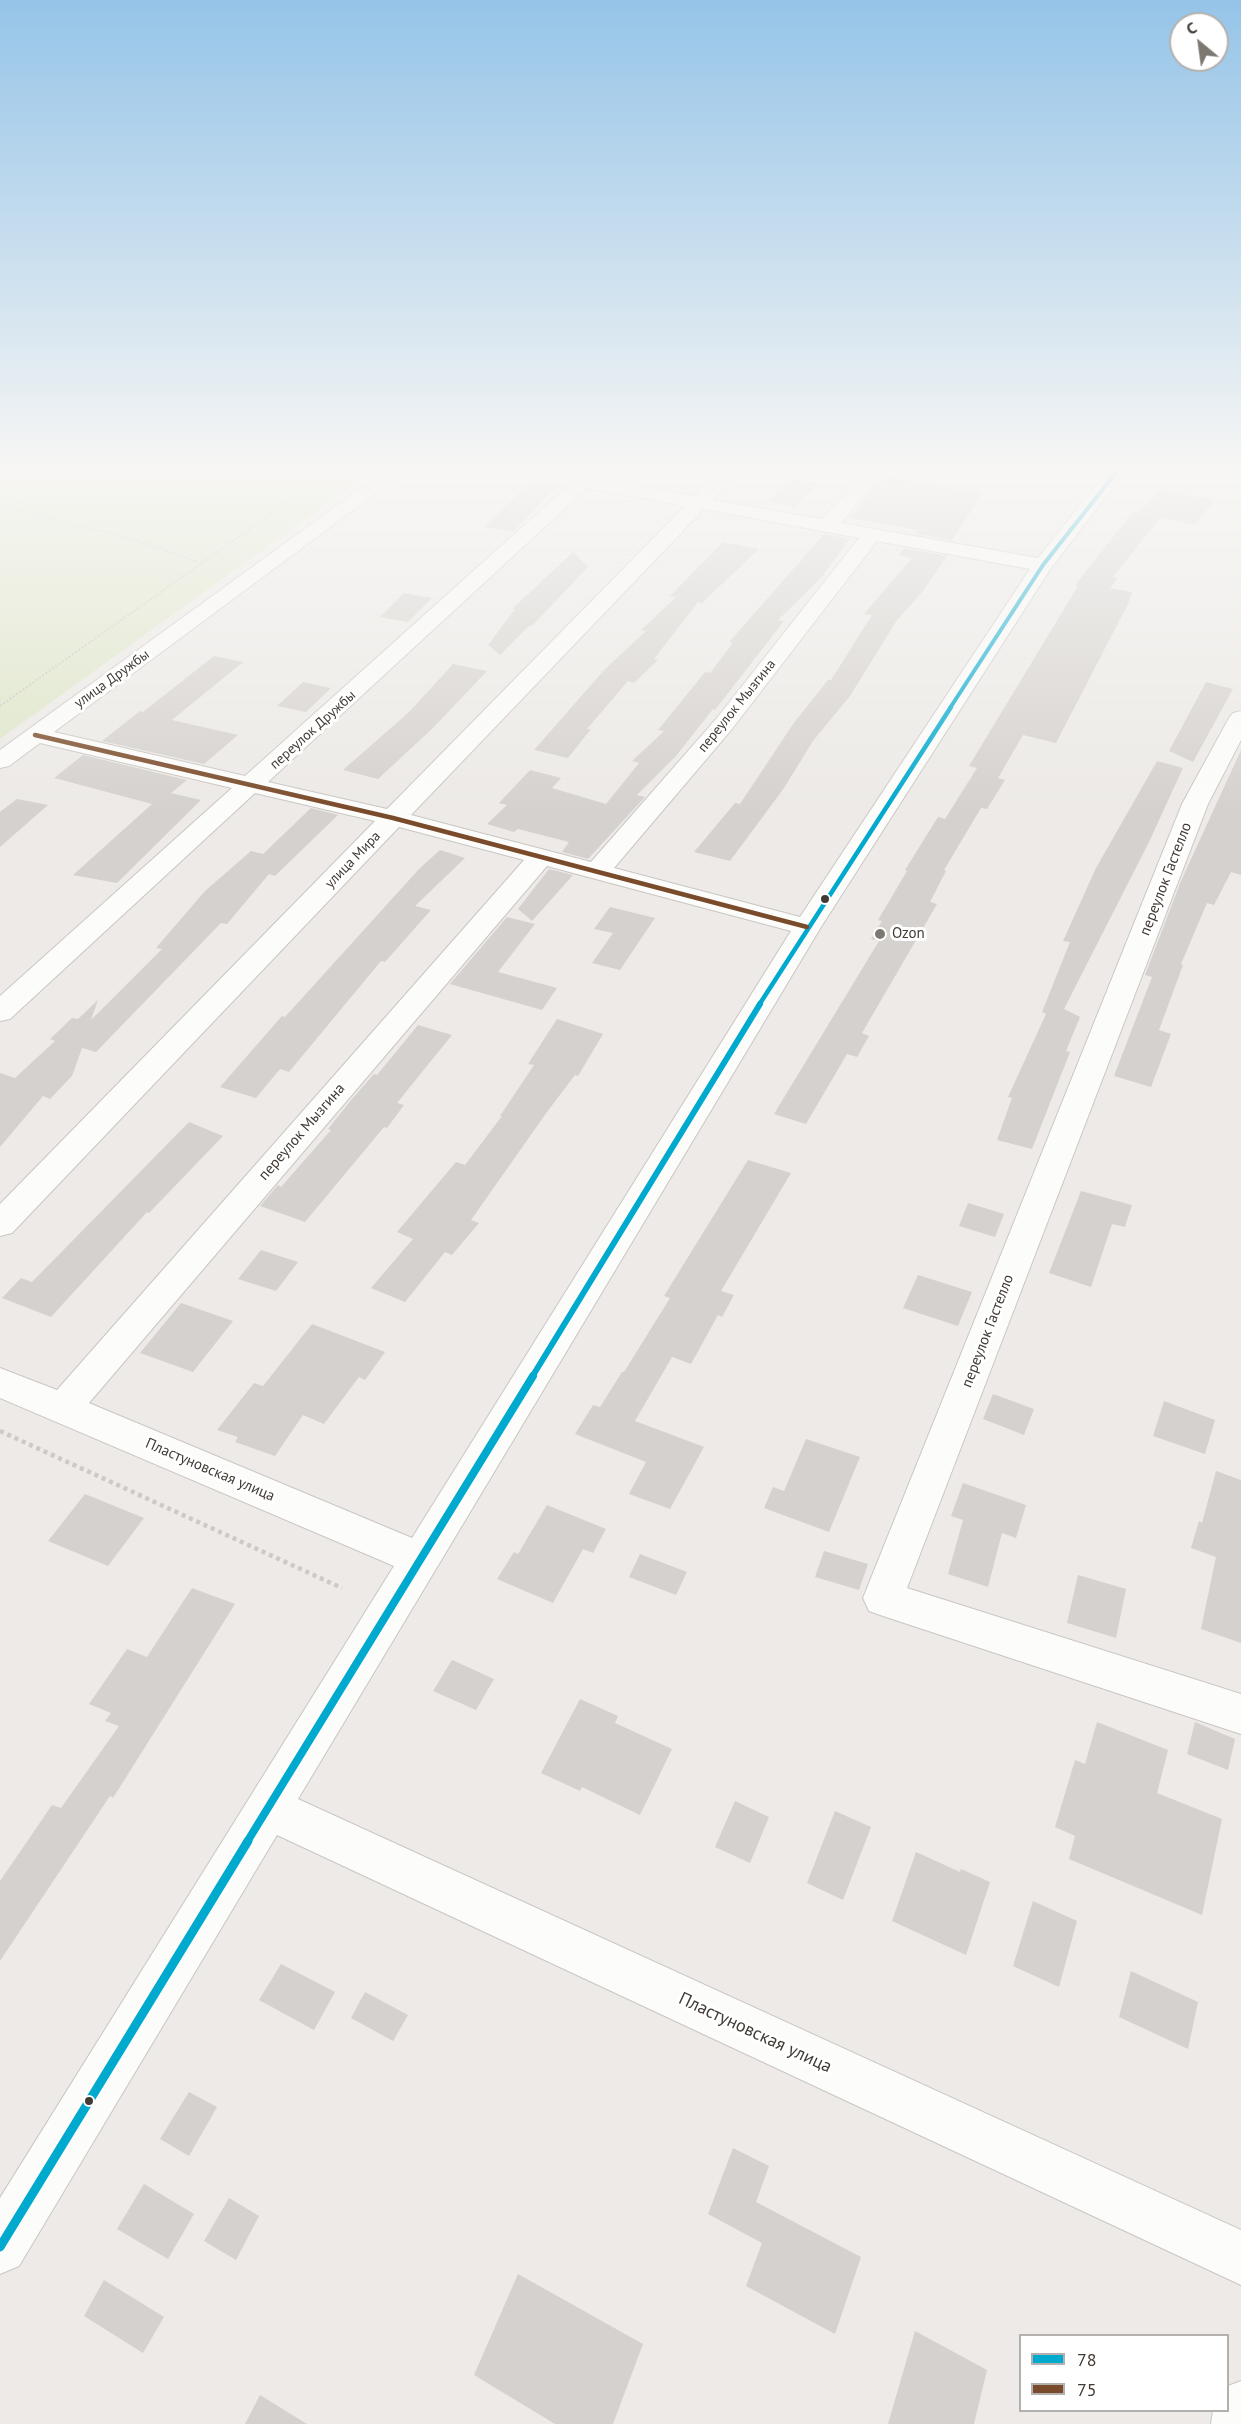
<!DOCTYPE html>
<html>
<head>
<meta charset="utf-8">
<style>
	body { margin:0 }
	#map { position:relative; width:1241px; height:2424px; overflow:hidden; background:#edeae7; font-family:"PT Sans",sans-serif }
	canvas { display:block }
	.legend { position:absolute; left:1019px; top:2334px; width:210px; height:78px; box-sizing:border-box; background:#fff; border:2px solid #b3b1ae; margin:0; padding:8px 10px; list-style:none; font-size:18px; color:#423b34 }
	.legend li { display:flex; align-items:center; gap:12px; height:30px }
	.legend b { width:30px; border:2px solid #b3b1ae }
	.north { position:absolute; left:1169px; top:12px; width:60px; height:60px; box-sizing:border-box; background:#fff; border:2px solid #b3b1ae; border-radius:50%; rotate:331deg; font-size:16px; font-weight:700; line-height:24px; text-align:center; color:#423b34 }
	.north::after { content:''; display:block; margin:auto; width:21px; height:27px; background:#7e7873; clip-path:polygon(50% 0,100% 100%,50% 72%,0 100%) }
</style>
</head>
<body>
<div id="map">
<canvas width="1241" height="2424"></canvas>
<ul class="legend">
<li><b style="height:8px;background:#00a9ce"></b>78</li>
<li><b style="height:8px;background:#7a4b2a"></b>75</li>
</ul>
<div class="north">С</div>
</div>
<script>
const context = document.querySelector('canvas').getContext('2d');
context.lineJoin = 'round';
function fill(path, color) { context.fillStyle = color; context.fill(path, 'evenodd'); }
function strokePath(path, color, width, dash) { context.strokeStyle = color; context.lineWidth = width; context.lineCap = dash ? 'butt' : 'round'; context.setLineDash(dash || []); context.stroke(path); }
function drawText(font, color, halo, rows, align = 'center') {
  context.font = font + ' "PT Sans",sans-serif'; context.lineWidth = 6; context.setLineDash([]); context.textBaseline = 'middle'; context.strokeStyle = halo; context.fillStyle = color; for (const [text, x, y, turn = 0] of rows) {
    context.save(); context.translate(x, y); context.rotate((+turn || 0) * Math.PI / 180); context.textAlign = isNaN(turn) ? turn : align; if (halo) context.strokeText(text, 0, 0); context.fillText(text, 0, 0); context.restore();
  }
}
fill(new Path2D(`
	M 0,470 L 374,470 L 0,739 Z`), '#dee6c8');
fill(new Path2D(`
	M 884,476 L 983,493 L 952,540 L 915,534 L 918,530 L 850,518 Z
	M 790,478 L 817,483 L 796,507 L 768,502 Z
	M 532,481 L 558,485 L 513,532 L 484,527 Z
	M 1161,490 L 1215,500 L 1194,525 L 1161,517 L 1113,577 L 1118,578 L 1110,588 L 1132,592 L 1128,604 L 1056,743 L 1023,735 L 998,778 L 1005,780 L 987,809 L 981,808 L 944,870 L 946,871 L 930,902 L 937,904 L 862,1033 L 869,1036 L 857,1057 L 847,1054 L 806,1124 L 774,1114 L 879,941 L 871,939 L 882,921 L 878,920 L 907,871 L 905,870 L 938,817 L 945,819 L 977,768 L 969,766 L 1078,586 L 1075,585 L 1133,512 L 1154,516 L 1139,512 Z
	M 824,534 L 850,539 L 821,578 L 778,620 L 784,621 L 715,710 L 713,709 L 676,756 L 637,795 L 645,797 L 588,859 L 562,852 L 569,842 L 518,829 L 514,832 L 487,824 L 507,805 L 499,803 L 530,770 L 561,778 L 552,788 L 606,804 L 639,763 L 632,761 L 664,731 L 658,730 L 705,672 L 710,673 L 732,644 L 730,641 Z
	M 723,542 L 759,549 L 702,603 L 698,602 L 654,659 L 658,660 L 634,683 L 628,681 L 587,729 L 591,729 L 568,758 L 534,750 L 605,669 L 646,631 L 641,630 L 676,597 L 670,596 Z
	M 904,548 L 947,556 L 923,591 L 897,620 L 850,696 L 813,741 L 784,788 L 730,861 L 694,852 L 735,803 L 740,804 L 793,724 L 828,680 L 831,680 L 872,615 L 864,614 L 912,558 L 899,555 Z
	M 573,552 L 588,567 L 532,626 L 529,626 L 500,655 L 488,645 L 515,609 L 512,609 Z
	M 404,593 L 432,598 L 408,622 L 380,617 Z
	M 214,656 L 243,662 L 172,720 L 238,735 L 204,764 L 102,741 L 140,711 L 143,712 Z
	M 453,664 L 487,671 L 433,728 L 378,779 L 343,770 L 409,712 Z
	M 303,682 L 331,688 L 306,712 L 277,706 Z
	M 1206,682 L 1233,689 L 1193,762 L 1169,751 Z
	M 1241,750 L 1241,875 L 1231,872 L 1214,905 L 1207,903 L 1181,964 L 1183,965 L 1159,1030 L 1171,1034 L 1151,1087 L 1114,1076 L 1152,977 L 1145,975 L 1181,881 Z
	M 83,755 L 187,780 L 171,793 L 201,800 L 117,883 L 73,875 L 152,804 L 54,778 Z
	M 1157,761 L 1183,768 L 1149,842 L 1064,1009 L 1080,1017 L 1066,1051 L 1070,1052 L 1032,1149 L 997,1140 L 1012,1098 L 1008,1097 L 1046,1014 L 1042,1012 L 1070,942 L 1063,941 L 1096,868 Z
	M 17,799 L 48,805 L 0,847 L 0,812 Z
	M 311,808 L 338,815 L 275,876 L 269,874 L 227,924 L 221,923 L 96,1052 L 82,1048 L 72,1076 L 50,1099 L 43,1096 L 0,1147 L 0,1073 L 15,1078 L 55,1041 L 50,1039 L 72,1018 L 78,1019 L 98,1000 L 91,1020 L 162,949 L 156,948 L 205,891 L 251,851 L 263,854 Z
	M 440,850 L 465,858 L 415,906 L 431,910 L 385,962 L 381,961 L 289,1072 L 280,1069 L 256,1098 L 220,1087 L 282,1016 L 285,1017 L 419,869 Z
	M 549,869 L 573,875 L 532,921 L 518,909 Z
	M 610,907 L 655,918 L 620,970 L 592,963 L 613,933 L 594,929 Z
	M 507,917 L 535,924 L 498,972 L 557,988 L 542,1010 L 450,984 Z
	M 557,1019 L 603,1034 L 578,1076 L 575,1075 L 547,1112 L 471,1220 L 479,1223 L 452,1255 L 445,1252 L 405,1302 L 371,1288 L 413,1239 L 397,1232 L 456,1162 L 465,1165 L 502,1116 L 500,1116 L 534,1065 L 528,1064 Z
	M 418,1025 L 452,1035 L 397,1103 L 404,1105 L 387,1128 L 384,1127 L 305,1222 L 260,1206 L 278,1185 L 281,1187 L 331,1130 L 328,1129 L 352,1099 L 374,1074 L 377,1075 Z
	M 189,1122 L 223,1136 L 149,1213 L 147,1212 L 51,1317 L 2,1298 L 21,1278 L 32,1282 Z
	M 748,1160 L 791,1173 L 721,1291 L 734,1295 L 722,1317 L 718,1315 L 691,1364 L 672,1357 L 635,1421 L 704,1447 L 670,1509 L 629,1494 L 646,1462 L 575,1434 L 593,1405 L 600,1407 L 622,1372 L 624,1372 L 670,1298 L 664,1296 Z
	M 1081,1191 L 1132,1205 L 1125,1227 L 1112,1224 L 1091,1287 L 1049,1273 Z
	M 968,1203 L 1004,1214 L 995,1237 L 959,1226 Z
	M 261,1250 L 298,1262 L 276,1291 L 238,1279 Z
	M 918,1275 L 972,1292 L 958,1326 L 903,1308 Z
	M 181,1303 L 233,1321 L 193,1372 L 140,1353 Z
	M 312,1324 L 385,1352 L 365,1380 L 359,1377 L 324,1424 L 303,1415 L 275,1456 L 235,1442 L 238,1437 L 217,1430 L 254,1383 L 263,1386 Z
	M 993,1394 L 1034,1409 L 1024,1435 L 983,1419 Z
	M 1164,1401 L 1215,1420 L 1205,1454 L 1153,1436 Z
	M 806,1439 L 860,1457 L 829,1532 L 764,1508 L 773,1487 L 784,1491 Z
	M 1216,1471 L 1241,1480 L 1241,1643 L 1201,1629 L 1216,1557 L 1191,1548 L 1199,1521 L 1202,1523 Z
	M 963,1483 L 1026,1505 L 1016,1538 L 1002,1533 L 988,1587 L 948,1574 L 963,1520 L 951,1516 Z
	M 85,1494 L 144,1518 L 108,1566 L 48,1541 Z
	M 547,1505 L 606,1529 L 593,1553 L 583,1549 L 553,1603 L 497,1579 L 514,1552 L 518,1554 Z
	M 824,1551 L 868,1564 L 859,1590 L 815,1577 Z
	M 640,1554 L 687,1572 L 676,1595 L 629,1577 Z
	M 1078,1575 L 1126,1589 L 1116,1638 L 1067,1623 Z
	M 192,1588 L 235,1604 L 113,1798 L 110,1796 L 0,1961 L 0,1881 L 52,1805 L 61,1808 L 119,1726 L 105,1721 L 111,1713 L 89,1704 L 127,1649 L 147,1657 Z
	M 452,1660 L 494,1679 L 476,1710 L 433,1691 Z
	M 580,1699 L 618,1716 L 615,1723 L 672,1749 L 640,1815 L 582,1787 L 580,1791 L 541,1773 Z
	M 1097,1722 L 1168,1750 L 1157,1793 L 1222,1819 L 1202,1915 L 1069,1859 L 1075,1836 L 1055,1827 L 1075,1760 L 1085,1764 Z
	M 1195,1722 L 1235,1739 L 1228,1770 L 1187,1754 Z
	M 735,1801 L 769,1817 L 750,1863 L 715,1847 Z
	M 835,1811 L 871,1827 L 843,1900 L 807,1883 Z
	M 916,1852 L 960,1872 L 961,1869 L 990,1882 L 966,1955 L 892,1921 Z
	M 1033,1901 L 1077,1921 L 1059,1987 L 1013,1966 Z
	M 281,1964 L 335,1992 L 314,2030 L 259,2000 Z
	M 1131,1971 L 1198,2002 L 1188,2049 L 1119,2017 Z
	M 365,1992 L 408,2015 L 393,2041 L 351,2018 Z
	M 189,2092 L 217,2107 L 189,2156 L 160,2139 Z
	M 733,2148 L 769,2166 L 756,2202 L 861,2257 L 835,2334 L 746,2286 L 762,2243 L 708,2214 Z
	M 144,2184 L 194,2214 L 168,2259 L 117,2229 Z
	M 229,2198 L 259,2216 L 236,2260 L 204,2241 Z
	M 518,2274 L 643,2344 L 613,2424 L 555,2424 L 474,2375 Z
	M 104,2280 L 164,2317 L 143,2353 L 84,2316 Z
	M 915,2331 L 987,2370 L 974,2424 L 888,2424 Z
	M 260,2395 L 307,2424 L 245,2424 Z`), '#d5d1ce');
const minor = new Path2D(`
	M 386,470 L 407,470 L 54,732 L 245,776 L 569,485 L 518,476 L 509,470 L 550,470 L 579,475 L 585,470 L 605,470 L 597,479 L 695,496 L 720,470 L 740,470 L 713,500 L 822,519 L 867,470 L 886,470 L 841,523 L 1038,558 L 1108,470 L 1127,470 L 1051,568 L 821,927 L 298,1799 L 1241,2230 L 1241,2285 L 277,1835 L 19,2266 L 0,2274 L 0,2198 L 394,1566 L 0,1398 L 0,1368 L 57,1390 L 524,860 L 399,827 L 12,1233 L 0,1236 L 0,1204 L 375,821 L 255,793 L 10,1019 L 0,1021 L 0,996 L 232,788 L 40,743 L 9,766 L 0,768 L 0,750 ZM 587,488 L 685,506 L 387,809 L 268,782 ZM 704,509 L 859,538 L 716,719 L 591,862 L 411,815 ZM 877,541 L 1030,569 L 800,917 L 614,868 L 732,729 ZM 547,866 L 791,931 L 412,1538 L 89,1403 Z
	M 1241,711 L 1241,740 L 1208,804 L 907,1588 L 1241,1694 L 1241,1734 L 883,1616 L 869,1611 L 863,1598 L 1182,804 L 1229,718 L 1233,713 Z
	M 1241,2381 L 1241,2424 L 1211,2424 L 1213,2410 L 1228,2410 L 1228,2386 Z`);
strokePath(minor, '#c9c6c3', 2);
strokePath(new Path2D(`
	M 0,505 L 135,540 L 201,563
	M 0,514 L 74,470
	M 0,706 L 333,470`), '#ccc9c6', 2, [2, 2]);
strokePath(new Path2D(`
	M 0,1431 L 342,1588`), '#ccc9c6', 4.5, [4, 4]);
fill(minor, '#fcfcfb');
strokePath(new Path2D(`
	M 950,708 L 1043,565 L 1118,470`), '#00a9ce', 4);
strokePath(new Path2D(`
	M 759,1005 L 951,707`), '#00a9ce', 4.5);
strokePath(new Path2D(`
	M 532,1377 L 760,1004`), '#00a9ce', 6);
strokePath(new Path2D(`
	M 247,1842 L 533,1376`), '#00a9ce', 8);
strokePath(new Path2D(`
	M 0,2247 L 248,1841`), '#00a9ce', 9);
strokePath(new Path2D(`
	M 35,735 L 393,818 L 807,927`), '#7a4b2a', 4.5);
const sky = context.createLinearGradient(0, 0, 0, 810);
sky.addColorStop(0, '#95c4e8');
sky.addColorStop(0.58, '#f7f6f4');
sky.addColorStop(1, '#f7f6f400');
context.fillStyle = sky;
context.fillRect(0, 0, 1241, 810);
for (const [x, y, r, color] of [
	[825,899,5,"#423b34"],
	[880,934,6,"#7e7873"],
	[89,2101,5,"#423b34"]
]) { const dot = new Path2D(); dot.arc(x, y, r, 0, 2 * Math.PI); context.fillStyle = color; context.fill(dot); strokePath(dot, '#fff', 2); }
drawText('14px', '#423b34', '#fff', [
	["улица Дружбы",112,679,-36],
	["переулок Мызгина",737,706,-51],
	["переулок Дружбы",313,730,-42],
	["улица Мира",353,860,-46]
]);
drawText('15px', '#423b34', '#fff', [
	["переулок Гастелло",1166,879,-69],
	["переулок Мызгина",302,1132,-49],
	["переулок Гастелло",988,1331,-69],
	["Пластуновская улица",210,1470,23]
]);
drawText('15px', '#423b34', '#fff', [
	["Ozon",892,934]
], 'left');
drawText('18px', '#423b34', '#fff', [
	["Пластуновская улица",755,2033,25]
]);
</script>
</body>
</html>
